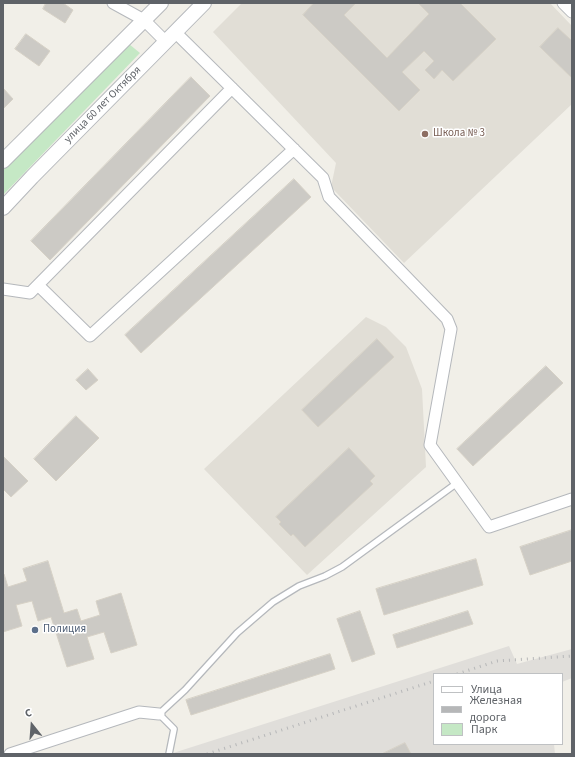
<!DOCTYPE html>
<html>
<head>
<meta charset="utf-8">
<style>
	body { margin:0 }
	#map { position:relative; width:575px; height:757px; overflow:hidden; background:#f1efe8; font-family:"Source Sans 3",sans-serif }
	canvas { display:block }
	.frame { position:absolute; inset:0; border:4px solid #5f6368; pointer-events:none }
	.legend { position:absolute; left:433px; top:673px; width:130px; height:72px; box-sizing:border-box; background:#fff; border:1px solid #bfc1c3; margin:0; padding:5px 7px; list-style:none; font-size:12px; color:#5f6368 }
	.legend li { display:flex; align-items:center; gap:8px; height:20px }
	.legend b { width:20px; border:1px solid #bfc1c3 }
	.north { position:absolute; left:12px; top:705px; width:40px; height:40px; -webkit-text-stroke:3px #fff; paint-order:stroke; rotate:343deg; font-size:11px; font-weight:700; line-height:16px; text-align:center; color:#5f6368 }
	.north::after { content:''; display:block; margin:auto; width:14px; height:18px; background:#5f6368; clip-path:polygon(50% 0,100% 100%,50% 72%,0 100%) }
</style>
</head>
<body>
<div id="map">
<canvas width="575" height="757"></canvas>
<div class="frame"></div>
<ul class="legend">
<li><b style="height:5px;background:#fff"></b>Улица</li>
<li><b style="height:5px;background:#b6b7b8"></b>Железная дорога</li>
<li><b style="height:11px;background:#c5e8c5"></b>Парк</li>
</ul>
<div class="north">С</div>
</div>
<script>
const context = document.querySelector('canvas').getContext('2d');
context.lineJoin = 'round';
function fill(path, color) { context.fillStyle = color; context.fill(path, 'evenodd'); }
function strokePath(path, color, width, dash) { context.strokeStyle = color; context.lineWidth = width; context.lineCap = dash ? 'butt' : 'round'; context.setLineDash(dash || []); context.stroke(path); }
function drawText(font, color, halo, rows, align = 'center') {
  context.font = font + ' "Source Sans 3",sans-serif'; context.lineWidth = 3; context.setLineDash([]); context.textBaseline = 'middle'; context.strokeStyle = halo; context.fillStyle = color; for (const [text, x, y, turn = 0] of rows) {
    context.save(); context.translate(x, y); context.rotate((+turn || 0) * Math.PI / 180); context.textAlign = isNaN(turn) ? turn : align; if (halo) context.strokeText(text, 0, 0); context.fillText(text, 0, 0); context.restore();
  }
}
fill(new Path2D(`
	M 509,646 L 517,664 L 572,649 L 572,678 L 562,682 L 562,674 L 434,674 L 434,744 L 554,744 L 555,754 L 170,754 Z`), '#e0deda');
fill(new Path2D(`
	M 242,3 L 550,3 L 572,26 L 572,104 L 404,263 L 331,187 L 336,163 L 213,32 Z
	M 366,317 L 386,327 L 406,347 L 422,389 L 426,467 L 307,575 L 204,469 Z`), '#e1ded6');
fill(new Path2D(`
	M 129,44 L 140,53 L 3,195 L 3,170 Z`), '#c5e8c5');
const building = new Path2D(`
	M 46,3 L 63,3 L 73,10 L 65,23 L 43,9 Z
	M 314,3 L 356,3 L 344,15 L 387,58 L 429,14 L 418,3 L 460,3 L 496,39 L 453,81 L 442,70 L 434,79 L 425,70 L 434,61 L 424,51 L 402,72 L 420,90 L 399,111 L 303,15 Z
	M 558,28 L 572,41 L 572,78 L 540,47 Z
	M 26,34 L 50,51 L 39,66 L 15,49 Z
	M 191,77 L 210,96 L 50,260 L 31,241 Z
	M 3,88 L 13,99 L 3,109 Z
	M 294,179 L 311,197 L 141,353 L 125,335 Z
	M 377,339 L 394,357 L 318,427 L 302,410 Z
	M 546,366 L 563,383 L 473,466 L 457,449 Z
	M 88,369 L 98,380 L 86,390 L 76,380 Z
	M 76,416 L 99,438 L 56,481 L 34,459 Z
	M 349,448 L 375,476 L 370,481 L 373,484 L 305,547 L 293,534 L 291,536 L 279,524 L 281,522 L 276,517 Z
	M 3,456 L 28,481 L 11,497 L 3,489 Z
	M 572,530 L 572,561 L 530,575 L 520,547 Z
	M 476,559 L 483,585 L 384,615 L 376,589 Z
	M 48,561 L 64,613 L 77,609 L 81,621 L 100,615 L 96,601 L 121,593 L 137,645 L 111,653 L 104,632 L 87,637 L 94,659 L 67,667 L 51,617 L 38,621 L 32,601 L 16,605 L 22,626 L 3,632 L 3,574 L 4,574 L 8,587 L 27,581 L 23,569 Z
	M 360,611 L 375,654 L 352,662 L 337,619 Z
	M 468,611 L 473,624 L 397,648 L 393,635 Z
	M 330,654 L 335,669 L 191,715 L 186,700 Z
	M 405,743 L 411,754 L 382,754 Z`);
fill(building, '#cccac5');
strokePath(building, '#d6d1c6', 1);
const service = new Path2D(`
	M 169,754 L 174,729 L 159,714 L 185,690 L 237,633 L 273,602 L 299,586 L 325,576 L 342,567 L 457,483`);
const minor = new Path2D(`
	M 113,3 L 144,20 L 166,42
	M 563,3 L 572,12
	M 175,32 L 323,178 L 329,197 L 447,319 L 451,329 L 430,445 L 489,527 L 572,499
	M 38,285 L 90,336 L 294,149
	M 3,289 L 30,293 L 232,88
	M 10,754 L 139,712 L 159,714`);
const tertiary = new Path2D(`
	M 3,161 L 161,3
	M 3,208 L 32,177 L 204,3`);
strokePath(service, '#b5b8bc', 8);
strokePath(minor, '#b5b8bc', 13);
strokePath(tertiary, '#b5b8bc', 16);
strokePath(service, '#fff', 5.5);
strokePath(minor, '#fff', 11);
strokePath(tertiary, '#fff', 14);
strokePath(new Path2D(`
	M 457,674 L 497,661 L 572,656
	M 207,754 L 434,681`), '#b6b7b8', 3, [1, 5]);
for (const [x, y, r, color] of [
	[425,134,4,"#8d6e63"],
	[35,630,4,"#5c6f8a"]
]) { const dot = new Path2D(); dot.arc(x, y, r, 0, 2 * Math.PI); context.fillStyle = color; context.fill(dot); strokePath(dot, '#fff', 1.5); }
drawText('11px', '#5f6368', '#fff', [
	["улица 60 лет Октября",103,105,-45]
]);
drawText('11px', '#785e54', '#fff', [
	["Школа № 3",433,134]
], 'left');
drawText('11px', '#4e5e75', '#fff', [
	["Полиция",43,630]
], 'left');
</script>
</body>
</html>
